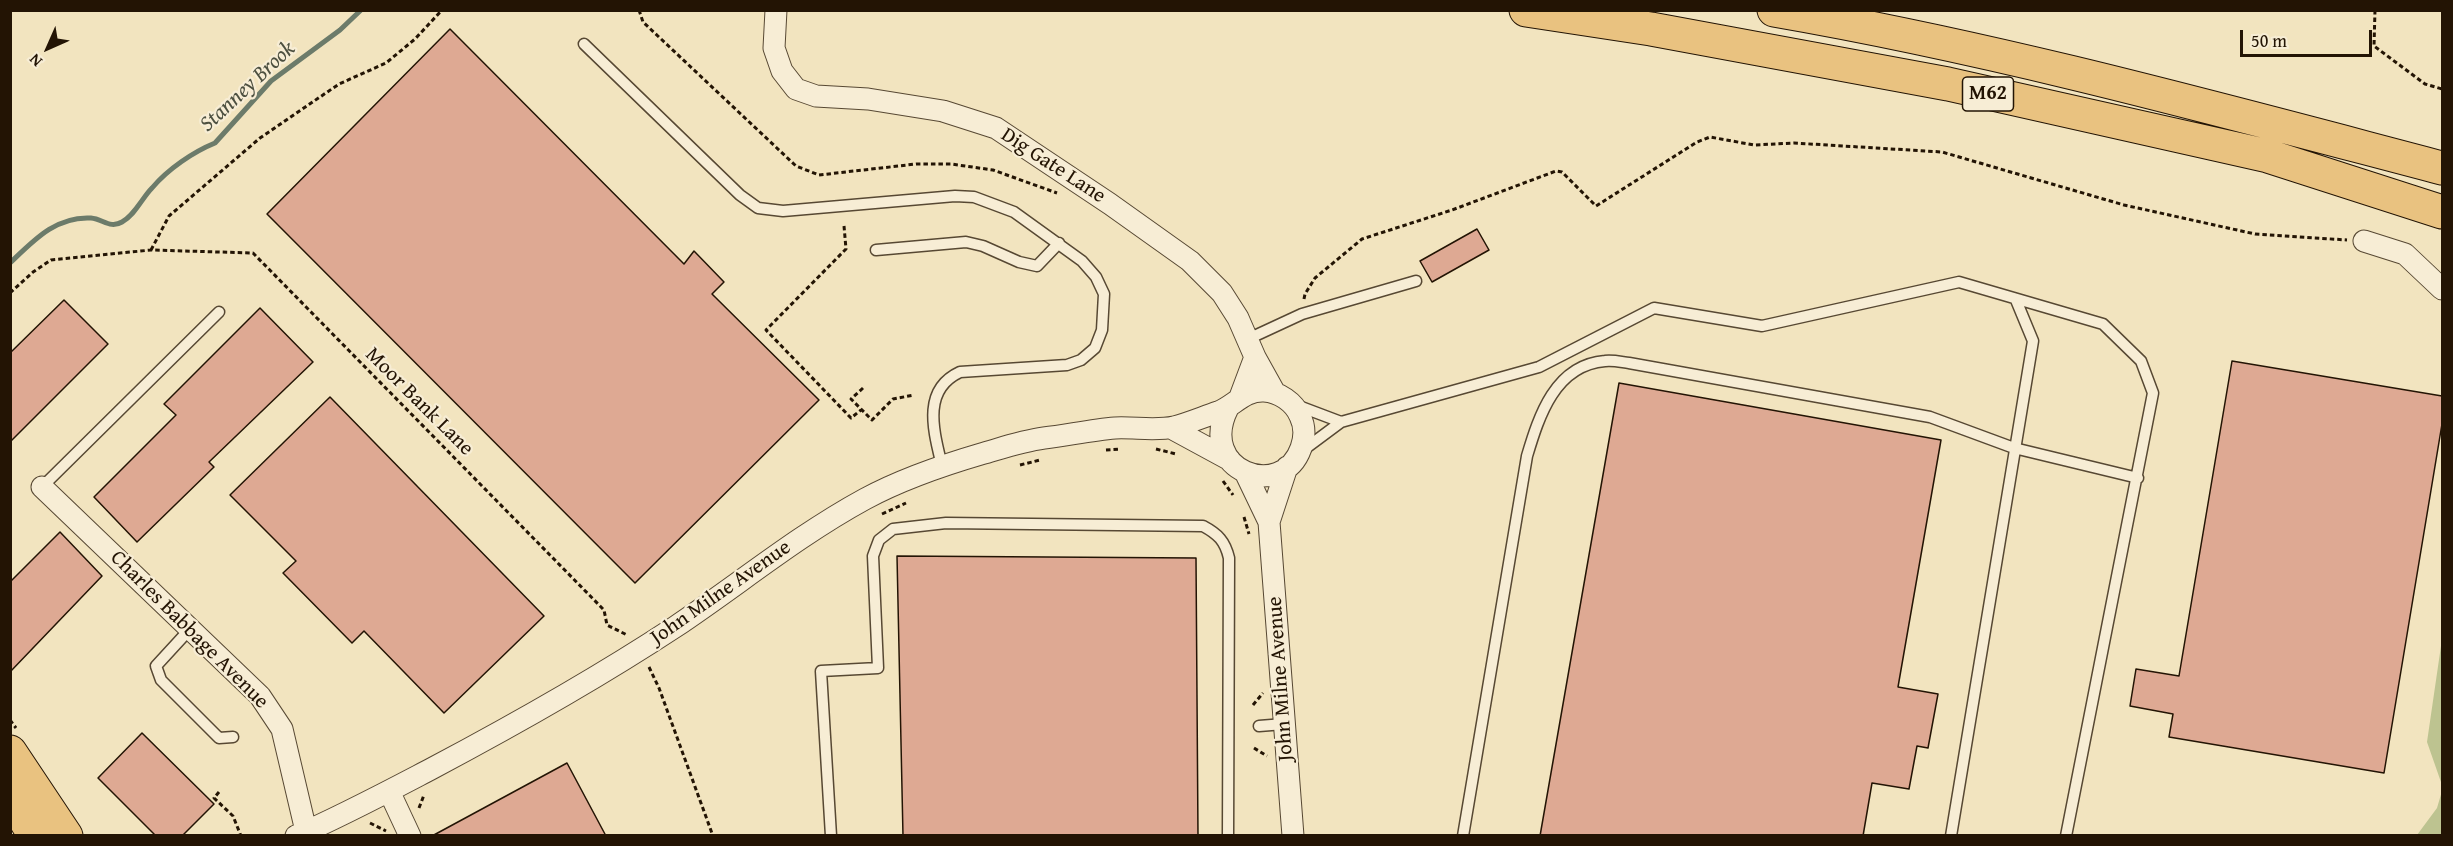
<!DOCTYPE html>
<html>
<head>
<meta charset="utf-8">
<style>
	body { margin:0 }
	#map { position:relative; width:2453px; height:846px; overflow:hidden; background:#f2e4bf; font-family:"Gentium Book Plus",serif }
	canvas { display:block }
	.frame { position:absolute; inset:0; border:12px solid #231404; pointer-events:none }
	.north { position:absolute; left:18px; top:18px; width:60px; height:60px; -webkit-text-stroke:4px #f7edd5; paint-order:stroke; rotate:225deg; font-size:16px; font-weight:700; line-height:24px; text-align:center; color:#231404 }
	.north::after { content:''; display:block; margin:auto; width:21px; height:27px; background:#231404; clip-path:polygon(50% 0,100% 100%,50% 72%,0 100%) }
	.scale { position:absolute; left:2240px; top:30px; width:132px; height:27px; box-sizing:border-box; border:3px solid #231404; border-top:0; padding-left:8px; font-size:18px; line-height:21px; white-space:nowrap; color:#231404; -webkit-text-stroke:4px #f7edd5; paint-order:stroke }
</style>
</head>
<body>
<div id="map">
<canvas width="2453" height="846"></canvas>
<div class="frame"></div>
<div class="north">N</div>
<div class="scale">50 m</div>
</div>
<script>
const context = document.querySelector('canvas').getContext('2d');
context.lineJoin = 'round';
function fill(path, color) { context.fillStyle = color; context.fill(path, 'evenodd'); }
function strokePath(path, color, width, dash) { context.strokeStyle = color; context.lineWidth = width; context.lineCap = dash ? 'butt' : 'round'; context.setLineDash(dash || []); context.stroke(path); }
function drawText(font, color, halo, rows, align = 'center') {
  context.font = font + ' "Gentium Book Plus",serif'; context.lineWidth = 4.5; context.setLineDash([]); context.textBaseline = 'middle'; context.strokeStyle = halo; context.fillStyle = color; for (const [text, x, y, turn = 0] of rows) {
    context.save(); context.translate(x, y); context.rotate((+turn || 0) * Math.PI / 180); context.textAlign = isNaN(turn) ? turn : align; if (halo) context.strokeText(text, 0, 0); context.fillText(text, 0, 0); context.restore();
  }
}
fill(new Path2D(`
	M 2442,639 L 2442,785 L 2427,742 Z
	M 2442,791 L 2442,835 L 2417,835 L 2437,808 Z`), '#bdc390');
strokePath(new Path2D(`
	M 10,263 C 34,240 56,216 91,218 C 103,219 110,229 122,222 C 135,215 142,198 152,188 C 168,169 193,152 215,143 L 271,81 L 340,30 L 361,10`), '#6c7b6a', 5);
const building = new Path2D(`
	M 450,29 L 684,264 L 694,251 L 724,282 L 712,294 L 819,400 L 635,583 L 267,214 Z
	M 1477,229 L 1489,250 L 1432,282 L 1420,261 Z
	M 64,300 L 108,344 L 10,442 L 10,353 Z
	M 260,308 L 313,362 L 209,462 L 214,467 L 137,542 L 94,497 L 176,415 L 164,404 Z
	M 2232,361 L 2442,396 L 2442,424 L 2384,773 L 2169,737 L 2173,714 L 2130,706 L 2136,669 L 2179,676 Z
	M 1619,383 L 1941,440 L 1898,687 L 1938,694 L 1928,748 L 1917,746 L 1909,789 L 1872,783 L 1863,836 L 1540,836 Z
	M 330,397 L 544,616 L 444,713 L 364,631 L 352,643 L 283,573 L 296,561 L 230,495 Z
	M 60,532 L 102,576 L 10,672 L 10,582 Z
	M 897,556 L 1196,558 L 1198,836 L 903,836 Z
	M 142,733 L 214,804 L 182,836 L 156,836 L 98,778 Z
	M 567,763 L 606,836 L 432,836 Z`);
fill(building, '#dea993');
strokePath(building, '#231404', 1.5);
const lane = new Path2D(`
	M 584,44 L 740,195 L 758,208 L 783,211 L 955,196 L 974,197 L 1014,212 L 1082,261 L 1096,277 L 1104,294 L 1102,330 L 1095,348 L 1081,360 L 1067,365 L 960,372 C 921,390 934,432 942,466
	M 876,250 L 966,242 L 983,246 L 1019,262 L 1037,266 L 1059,243
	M 1248,339 L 1302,314 L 1416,281
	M 1296,405 L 1341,422
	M 1302,451 L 1341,422 L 1539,367 L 1654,308 L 1762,326 L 1959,282 L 2103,324 L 2141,361 L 2153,393 L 2066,836
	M 42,487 L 219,312
	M 190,629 L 156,666 L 161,680 L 219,738 L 233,737
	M 1259,726 L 1284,724
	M 831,836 L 821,671 L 878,668 L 873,556 L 879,540 L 893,529 L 946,523 L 1203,526 C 1218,534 1225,541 1229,558 L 1228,836
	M 1463,836 L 1527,456 C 1539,416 1555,365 1605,361 C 1613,360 1621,362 1629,363 L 1930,417 L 2014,448 L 2138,478
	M 1951,836 L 2033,341 L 2016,300`);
const street = new Path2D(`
	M 776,10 L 774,48 L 782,71 L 796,89 L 816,96 L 868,99 L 943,111 L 996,128 L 1110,204 L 1190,261 L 1222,293 L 1238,318 L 1255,357
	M 2364,241 L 2405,254 L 2442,289
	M 1240,397 L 1255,357 L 1275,393
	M 1171,428 L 1230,460
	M 1245,472 L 1269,522 L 1293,836
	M 42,487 L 260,696 L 282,729 L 306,831
	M 1269,522 L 1287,467
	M 389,791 L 410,836
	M 296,836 C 342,816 387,792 431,769 C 514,725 596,679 675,627 C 738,585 797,536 865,499 C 902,479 940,466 981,454 C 1002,448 1022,441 1044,438 C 1068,435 1092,430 1115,428 C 1134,427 1156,431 1174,427 C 1189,423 1203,417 1218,412 C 1234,406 1244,390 1264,391 C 1279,392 1294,402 1300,416 C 1305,426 1305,437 1301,448 C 1282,502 1196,471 1228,408`);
const highway = new Path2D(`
	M 1526,10 L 1651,29 L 1948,84 L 2268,156 L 2442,212
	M 1774,10 C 2000,49 2221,110 2442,168
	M 10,752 L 66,836
	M 10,795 L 35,836`);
strokePath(lane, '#574833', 13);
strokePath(street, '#574833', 23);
strokePath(highway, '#231404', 35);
strokePath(new Path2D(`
	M 639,10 L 643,22 L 796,166 L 819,175 L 916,164 L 951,164 L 993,170 L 1057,193
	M 2375,10 L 2374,46 L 2425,84 L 2442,89
	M 844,226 L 846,249 L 766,330 L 851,418 L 861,410
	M 151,250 L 169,216 L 260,138 L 339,84 L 386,63 L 415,39 L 442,10
	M 10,293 L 33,272 L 51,260 L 151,250 L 253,253 L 604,610 L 607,625 L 627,635
	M 1304,299 L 1305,294 L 1315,278 L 1362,239 L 1452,210 L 1556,171 L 1562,172 L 1596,206 L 1697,142 L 1710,137 L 1754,145 L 1794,143 L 1942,152 L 2124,205 L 2255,234 L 2347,240
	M 863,388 L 851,399 L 872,420 L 893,399 L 914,395
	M 1156,449 L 1176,454
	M 1106,450 L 1120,449
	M 1020,465 L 1040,460
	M 1223,481 L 1233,495
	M 882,514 L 906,503
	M 1244,517 L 1249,534
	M 649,667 L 659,688 L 713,836
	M 1253,705 L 1263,693
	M 10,720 L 16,728
	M 1254,748 L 1267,756
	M 219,792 L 214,798 L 233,816 L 241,836
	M 419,808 L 424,795
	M 370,823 L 386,831`), '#231404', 3, [4.5, 3]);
strokePath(lane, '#f7edd5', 10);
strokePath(street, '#f7edd5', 21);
strokePath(highway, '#e9c280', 33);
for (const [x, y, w] of [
	[1988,94,51]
]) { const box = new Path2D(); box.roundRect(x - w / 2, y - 17, w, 34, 4.5); context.fillStyle = '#f7edd5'; context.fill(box); strokePath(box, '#231404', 1.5); }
drawText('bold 20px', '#231404', null, [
	["M62",1988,94]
]);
drawText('21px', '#231404', '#f7edd5', [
	["Dig Gate Lane",1053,166,33],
	["Moor Bank Lane",419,402,45],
	["John Milne Avenue",721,593,-35],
	["Charles Babbage Avenue",189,630,45],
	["John Milne Avenue",1281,679,-94]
]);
drawText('italic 22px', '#4d5040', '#f7edd5', [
	["Stanney Brook",248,87,-43]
]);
</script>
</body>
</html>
